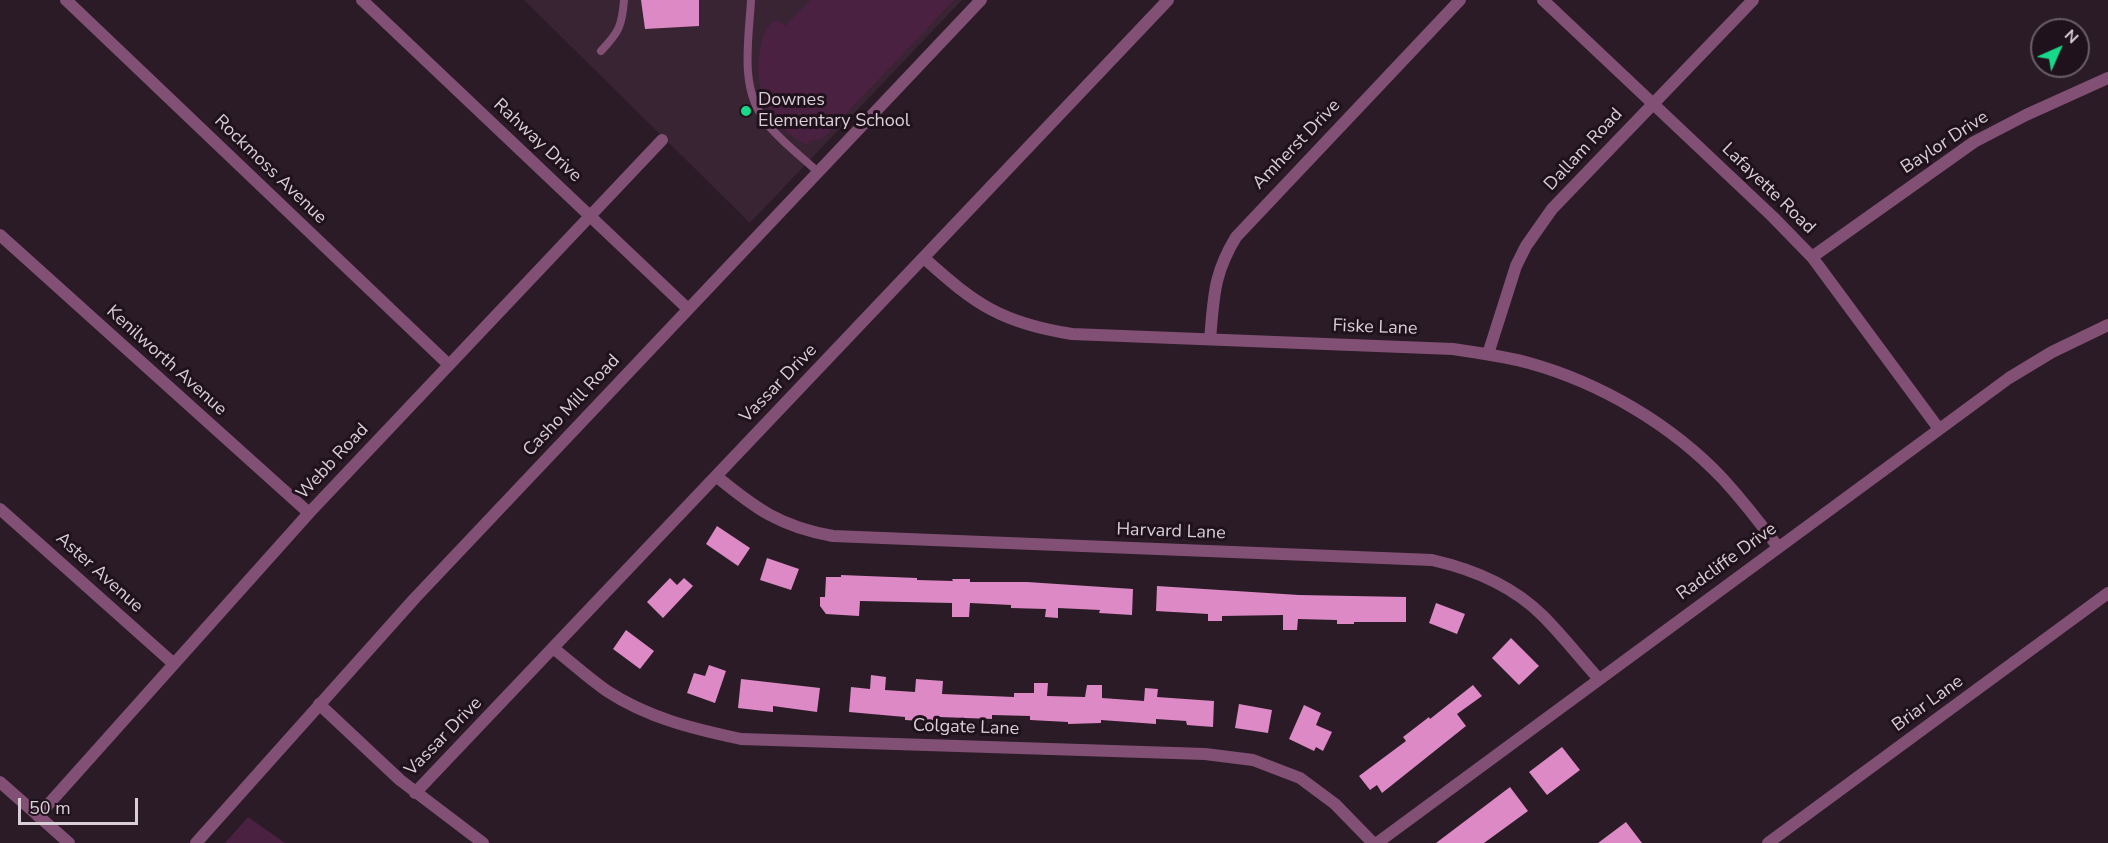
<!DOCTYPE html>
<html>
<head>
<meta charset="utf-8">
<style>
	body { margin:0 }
	#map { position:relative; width:2108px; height:843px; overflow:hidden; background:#2a1b26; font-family:"Nunito Sans",sans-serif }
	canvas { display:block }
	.north { position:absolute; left:2030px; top:18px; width:60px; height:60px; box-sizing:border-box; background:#20121c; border:2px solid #6a5e66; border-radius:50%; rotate:45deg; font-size:16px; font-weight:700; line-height:24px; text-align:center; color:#dacfd6 }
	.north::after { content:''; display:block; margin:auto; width:21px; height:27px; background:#16d989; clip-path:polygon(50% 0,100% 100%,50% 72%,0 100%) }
	.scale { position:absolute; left:18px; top:798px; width:120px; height:27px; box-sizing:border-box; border:3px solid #dacfd6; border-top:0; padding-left:8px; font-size:18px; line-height:21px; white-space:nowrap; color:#dacfd6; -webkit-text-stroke:4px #20121c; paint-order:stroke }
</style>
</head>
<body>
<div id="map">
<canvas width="2108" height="843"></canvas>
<div class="north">N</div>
<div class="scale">50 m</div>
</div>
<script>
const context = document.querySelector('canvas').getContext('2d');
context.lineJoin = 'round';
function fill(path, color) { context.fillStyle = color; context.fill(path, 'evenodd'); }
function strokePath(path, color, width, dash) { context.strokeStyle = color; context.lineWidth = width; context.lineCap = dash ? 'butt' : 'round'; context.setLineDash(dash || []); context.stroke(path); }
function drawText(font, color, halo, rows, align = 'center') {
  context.font = font + ' "Nunito Sans",sans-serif'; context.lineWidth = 6; context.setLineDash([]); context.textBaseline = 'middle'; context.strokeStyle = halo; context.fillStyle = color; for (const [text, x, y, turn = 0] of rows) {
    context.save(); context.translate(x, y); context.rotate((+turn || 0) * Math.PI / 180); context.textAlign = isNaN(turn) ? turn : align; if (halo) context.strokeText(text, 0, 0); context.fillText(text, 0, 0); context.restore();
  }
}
fill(new Path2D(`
	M 524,0 L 962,0 L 750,223 Z`), '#382432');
fill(new Path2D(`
	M 811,0 L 954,0 L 822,139 L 809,141 L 808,145 C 785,137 765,109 760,86 C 757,73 758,61 760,49 C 762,37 765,28 774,21 L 779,21 L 785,26 Z
	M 248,817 L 285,843 L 225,843 Z`), '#4a2140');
fill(new Path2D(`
	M 641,0 L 699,0 L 699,26 L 645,29 Z
	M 717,526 L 750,548 L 738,566 L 706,544 Z
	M 767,558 L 799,569 L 791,590 L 760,580 Z
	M 841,575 L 917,578 L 917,580 L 953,581 L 952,579 L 970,579 L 970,582 L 1027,582 L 1133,589 L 1132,615 L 1099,613 L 1100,610 L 1058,608 L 1058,618 L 1045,617 L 1046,609 L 1011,608 L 1011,605 L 970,603 L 969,617 L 952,617 L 952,603 L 860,601 L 859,616 L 826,614 L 820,606 L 820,597 L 825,597 L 826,577 L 841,577 Z
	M 670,578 L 677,585 L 684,578 L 693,586 L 663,618 L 647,602 Z
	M 1157,586 L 1299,595 L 1406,597 L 1406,622 L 1354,622 L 1354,624 L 1337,624 L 1337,620 L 1298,619 L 1297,630 L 1283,630 L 1283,615 L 1222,616 L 1222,621 L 1208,621 L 1208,614 L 1156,611 Z
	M 1436,603 L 1465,614 L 1457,634 L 1429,623 Z
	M 626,630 L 654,651 L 640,669 L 613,649 Z
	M 1511,638 L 1539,666 L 1519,685 L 1492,658 Z
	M 709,665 L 726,671 L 715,703 L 687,693 L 694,673 L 705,676 Z
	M 871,675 L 886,677 L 885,690 L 915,692 L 916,679 L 943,681 L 942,694 L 1014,697 L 1014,693 L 1034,693 L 1034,683 L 1048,683 L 1047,696 L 1085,697 L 1087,685 L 1102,685 L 1102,698 L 1144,701 L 1145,688 L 1158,689 L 1157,697 L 1214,701 L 1213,727 L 1187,725 L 1186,721 L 1156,719 L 1156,724 L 1101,720 L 1101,723 L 1068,724 L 1068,722 L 1030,720 L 1030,716 L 992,715 L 992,719 L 940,717 L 940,722 L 905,720 L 905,717 L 849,712 L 851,687 L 870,689 Z
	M 741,679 L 820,688 L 817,712 L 773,706 L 773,712 L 738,708 Z
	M 1473,685 L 1482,696 L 1457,714 L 1466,726 L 1382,793 L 1377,785 L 1370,790 L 1359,776 L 1406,741 L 1403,737 L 1429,717 L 1430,719 Z
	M 1239,704 L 1272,710 L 1268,733 L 1235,728 Z
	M 1304,705 L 1321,713 L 1316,725 L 1332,732 L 1323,751 L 1316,747 L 1314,751 L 1289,739 Z
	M 1562,747 L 1580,770 L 1547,795 L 1529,772 Z
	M 1510,787 L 1528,811 L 1484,843 L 1436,843 Z
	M 1626,822 L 1642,843 L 1598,843 Z`), '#dc89c5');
strokePath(new Path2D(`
	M 751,0 C 749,39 739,87 765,121 C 779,140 800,155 818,172
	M 601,51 C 619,32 622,26 624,0`), '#825074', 8);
strokePath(new Path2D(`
	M 66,0 L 449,365
	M 362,0 L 688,309
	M 1543,0 L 1773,217 L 1812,257 L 1939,429
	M 0,235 L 309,513
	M 1812,257 L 1974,142 L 2026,115 L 2108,78
	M 924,258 C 976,305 1002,323 1072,334 L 1453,349 C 1478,353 1504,356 1529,363 C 1601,383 1672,425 1723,479 C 1743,501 1761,524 1778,547
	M 1210,339 C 1214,297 1213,275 1236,237 L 1460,0
	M 1488,354 L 1516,266 L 1526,246 L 1552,209 L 1753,0
	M 716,476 C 756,509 781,527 833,536 L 1432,560 C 1472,569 1513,586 1543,616 C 1562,635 1580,658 1598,678
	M 0,509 L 174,664
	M 553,648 C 571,662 588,678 607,691 C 648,718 694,729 741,739 L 1205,754 L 1253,760 L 1300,778 L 1335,804 L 1373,843
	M 319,704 L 400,780 L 483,843
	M 0,782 L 69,843
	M 415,793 L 1168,0
	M 38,816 L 309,513 L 662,140
	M 1377,843 L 2009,378 L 2052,352 L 2108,325
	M 1768,843 L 2108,593`), '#825074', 12);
strokePath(new Path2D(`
	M 196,843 L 415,598 L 981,0`), '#825074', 12);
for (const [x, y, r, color] of [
	[746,111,6,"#16d989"]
]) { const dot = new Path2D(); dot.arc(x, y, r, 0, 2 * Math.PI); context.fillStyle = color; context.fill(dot); strokePath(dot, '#20121c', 2); }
drawText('18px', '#dacfd6', '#20121c', [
	["Downes",758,101],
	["Elementary School",758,122]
], 'left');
drawText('18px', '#dacfd6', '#20121c', [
	["Rahway Drive",537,141,43],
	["Baylor Drive",1945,143,-33],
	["Amherst Drive",1297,145,-46],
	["Dallam Road",1584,150,-47],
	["Rockmoss Avenue",270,170,44],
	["Lafayette Road",1768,189,44],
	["Fiske Lane",1375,328,2],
	["Kenilworth Avenue",166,361,42],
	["Vassar Drive",779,384,-46],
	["Casho Mill Road",572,406,-47],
	["Webb Road",333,462,-47],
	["Harvard Lane",1171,532,2],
	["Radcliffe Drive",1727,562,-36],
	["Aster Avenue",99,573,42],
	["Briar Lane",1928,704,-36],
	["Colgate Lane",966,728,2],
	["Vassar Drive",444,737,-46]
]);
</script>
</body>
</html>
